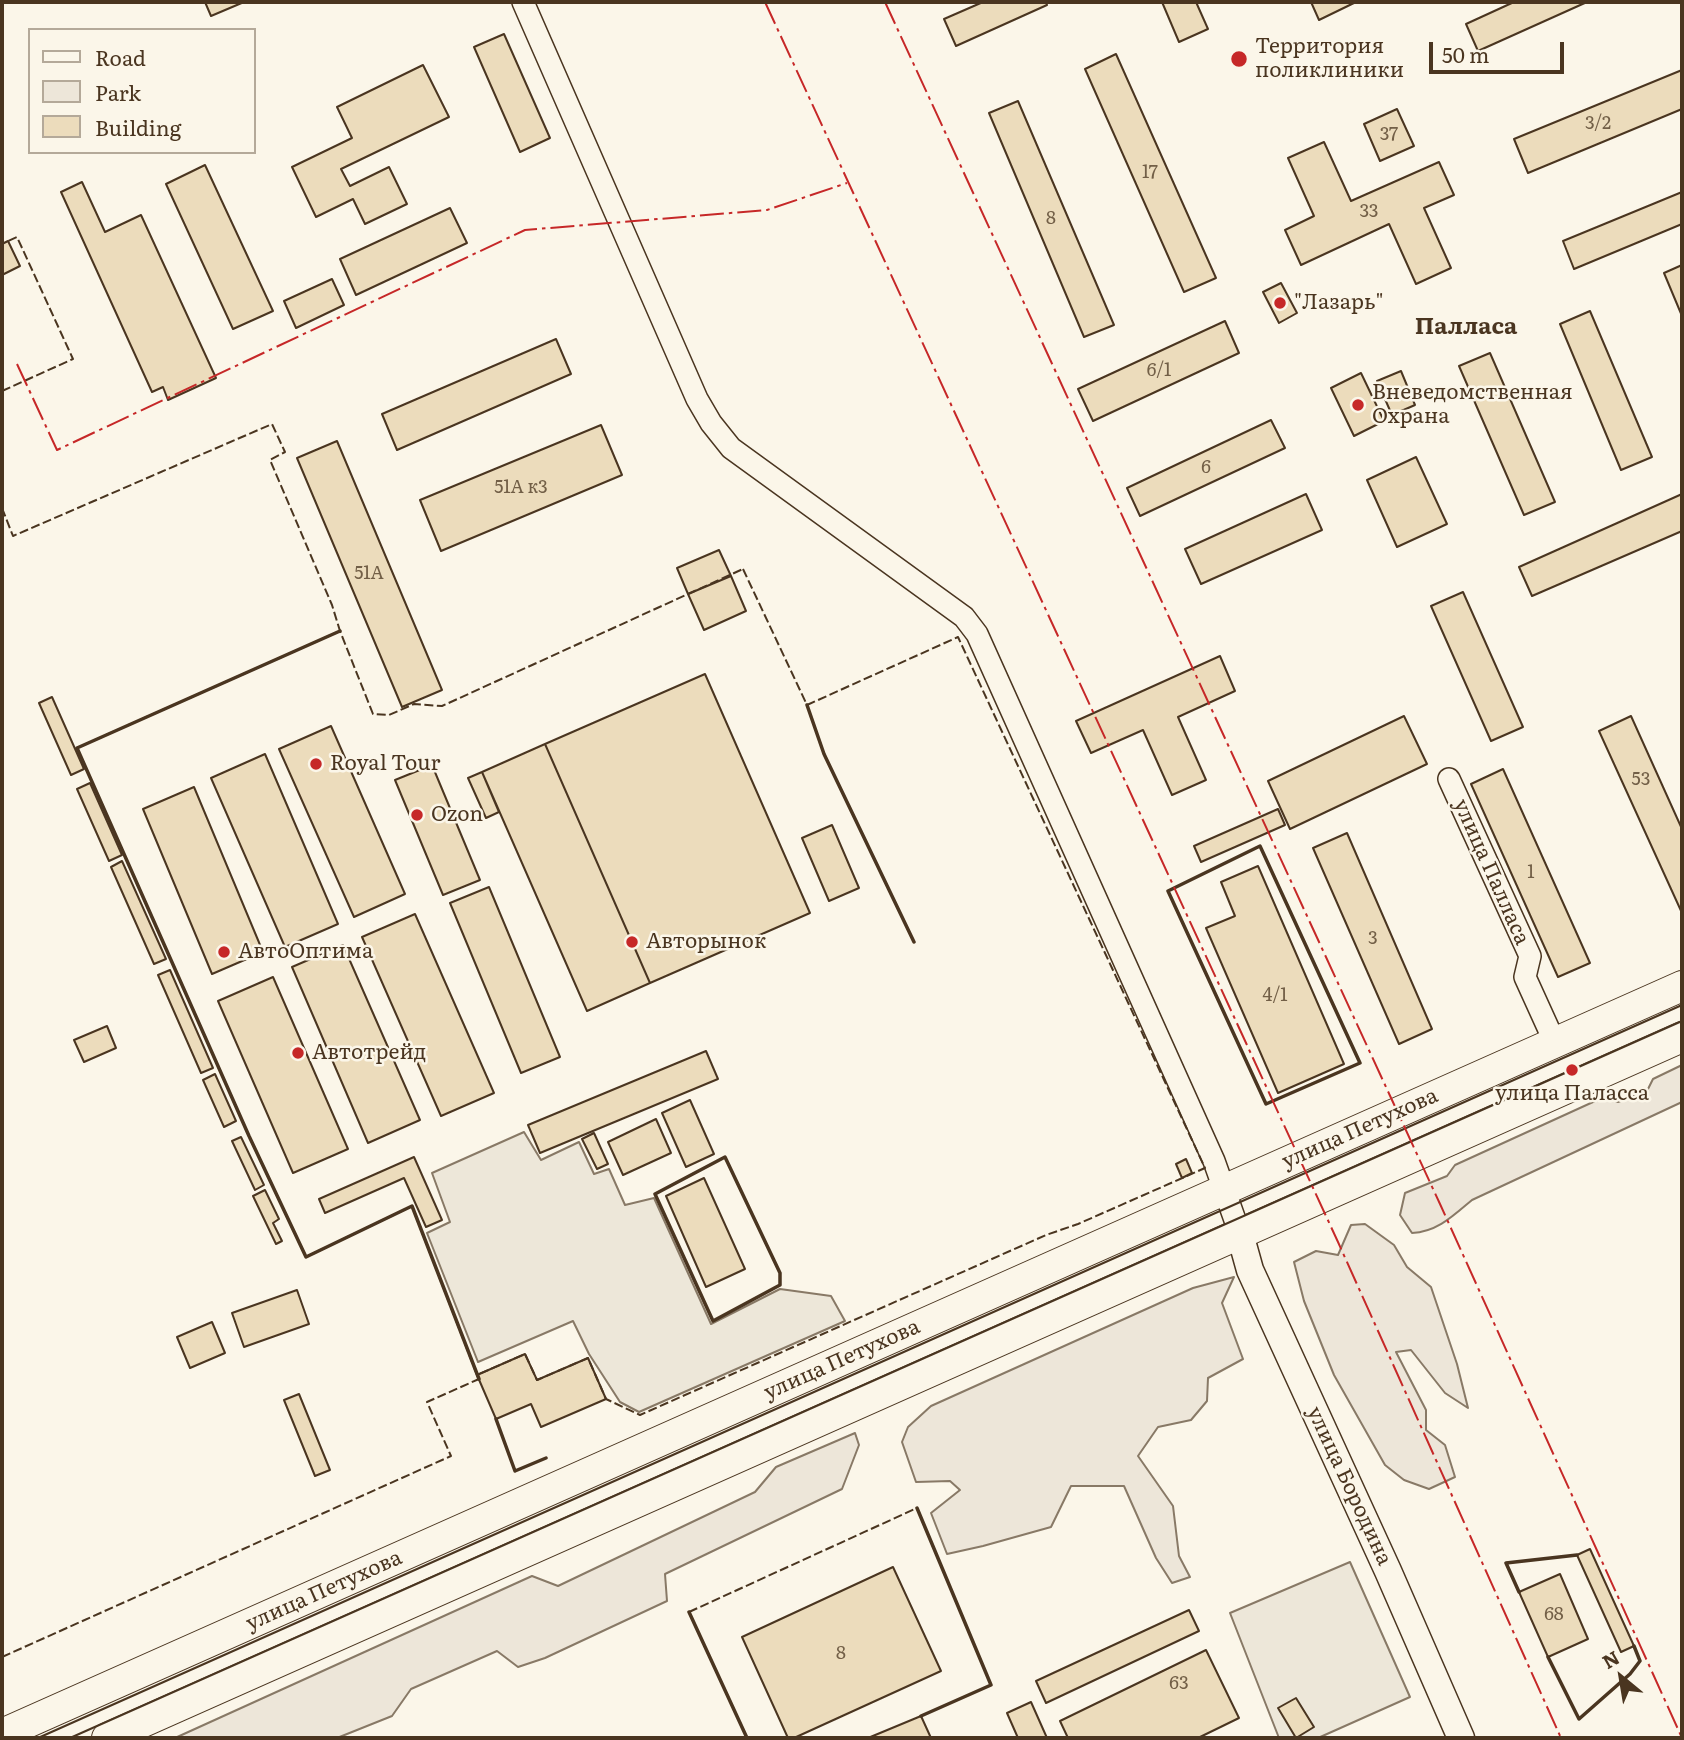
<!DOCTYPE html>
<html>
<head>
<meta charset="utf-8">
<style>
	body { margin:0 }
	#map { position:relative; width:1684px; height:1740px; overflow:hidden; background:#fbf6e9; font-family:Literata,serif }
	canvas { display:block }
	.frame { position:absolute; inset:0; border:4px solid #4a3520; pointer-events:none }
	.legend { position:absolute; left:28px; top:28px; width:228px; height:126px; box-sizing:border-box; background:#fbf6e9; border:2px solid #b4a999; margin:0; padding:9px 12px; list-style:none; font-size:21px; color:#4a3520 }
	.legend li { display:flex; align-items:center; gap:14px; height:35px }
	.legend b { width:35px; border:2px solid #b4a999 }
	.north { position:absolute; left:1586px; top:1642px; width:70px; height:70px; -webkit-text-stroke:5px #fbf6e9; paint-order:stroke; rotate:330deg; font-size:19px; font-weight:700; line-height:28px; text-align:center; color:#4a3520 }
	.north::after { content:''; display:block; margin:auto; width:24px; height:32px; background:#4a3520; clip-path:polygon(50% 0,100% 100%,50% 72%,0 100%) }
	.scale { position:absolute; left:1429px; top:42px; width:135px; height:32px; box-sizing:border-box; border:4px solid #4a3520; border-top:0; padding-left:9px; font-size:21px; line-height:24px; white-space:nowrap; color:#4a3520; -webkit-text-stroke:5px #fbf6e9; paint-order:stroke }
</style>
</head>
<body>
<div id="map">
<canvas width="1684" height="1740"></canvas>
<div class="frame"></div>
<ul class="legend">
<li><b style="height:9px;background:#fbf6e9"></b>Road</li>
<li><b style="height:19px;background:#ede6d9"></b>Park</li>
<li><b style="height:19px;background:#ecdcbc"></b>Building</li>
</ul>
<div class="north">N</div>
<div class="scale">50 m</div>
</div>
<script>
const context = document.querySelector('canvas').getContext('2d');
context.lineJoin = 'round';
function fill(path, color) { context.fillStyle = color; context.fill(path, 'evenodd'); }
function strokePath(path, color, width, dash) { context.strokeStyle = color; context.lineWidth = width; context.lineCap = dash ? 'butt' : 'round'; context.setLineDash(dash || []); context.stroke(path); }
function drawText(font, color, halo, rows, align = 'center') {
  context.font = font + ' Literata,serif'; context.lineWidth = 5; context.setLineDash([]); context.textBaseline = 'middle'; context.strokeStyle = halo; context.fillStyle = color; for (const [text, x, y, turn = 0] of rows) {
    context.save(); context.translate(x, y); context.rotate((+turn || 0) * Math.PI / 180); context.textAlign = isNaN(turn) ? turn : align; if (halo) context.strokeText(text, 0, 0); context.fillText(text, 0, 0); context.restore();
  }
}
const green = new Path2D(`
	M 1682,1065 L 1682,1102 L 1472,1200 C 1453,1216 1437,1232 1412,1233 L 1400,1215 L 1405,1193 L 1447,1176 L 1455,1165 L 1604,1097 L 1618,1102 L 1647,1091 L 1653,1079 Z
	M 1365,1224 L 1394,1245 L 1407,1267 L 1431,1287 L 1457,1364 L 1468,1408 L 1445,1393 L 1411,1350 L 1396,1352 L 1426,1410 L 1426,1430 L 1445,1445 L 1455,1477 L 1429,1489 L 1404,1480 L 1385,1465 L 1334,1375 L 1304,1301 L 1294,1262 L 1316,1251 L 1338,1255 L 1351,1225 Z
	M 1234,1277 L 1222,1303 L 1243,1359 L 1208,1378 L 1207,1401 L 1191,1420 L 1158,1427 L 1138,1456 L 1173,1506 L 1179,1556 L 1190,1577 L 1172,1583 L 1156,1558 L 1124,1486 L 1071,1486 L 1051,1527 L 983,1546 L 947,1554 L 931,1513 L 960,1490 L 950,1481 L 916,1482 L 902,1442 L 908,1427 L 931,1406 L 1193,1288 Z
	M 855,1433 L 859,1445 L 842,1489 L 665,1574 L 667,1601 L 545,1658 L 518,1667 L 497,1651 L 411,1689 L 392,1716 L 337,1738 L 175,1738 L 532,1576 L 558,1586 L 755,1492 L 776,1467 Z`);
fill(green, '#ede6d9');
strokePath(green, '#887966', 2);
const parking = new Path2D(`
	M 524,1132 L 541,1160 L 579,1142 L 594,1174 L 609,1169 L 625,1205 L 654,1198 L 711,1324 L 780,1289 L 831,1296 L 845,1321 L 639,1412 L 620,1402 L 589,1354 L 573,1321 L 478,1362 L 427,1233 L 450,1222 L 432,1173 Z
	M 1350,1562 L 1410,1697 L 1318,1738 L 1279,1738 L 1230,1613 Z`);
fill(parking, '#ede7d9');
strokePath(parking, '#887966', 2);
const building = new Path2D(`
	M 205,2 L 244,2 L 211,16 Z
	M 983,2 L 1046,2 L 1047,5 L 956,46 L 944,19 Z
	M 1162,2 L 1196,2 L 1208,29 L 1179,42 Z
	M 1311,2 L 1356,2 L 1319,20 Z
	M 1514,2 L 1587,2 L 1478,51 L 1466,24 Z
	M 504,34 L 550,138 L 520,152 L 474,47 Z
	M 1116,54 L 1216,278 L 1184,292 L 1085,69 Z
	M 423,65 L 449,117 L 341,169 L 350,186 L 389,167 L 407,204 L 365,224 L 353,199 L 316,217 L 292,167 L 352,138 L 337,107 Z
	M 1682,70 L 1682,109 L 1528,173 L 1514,139 Z
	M 1018,101 L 1114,325 L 1084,337 L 989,113 Z
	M 1397,109 L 1414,146 L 1380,161 L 1364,124 Z
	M 1324,142 L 1351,201 L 1439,162 L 1454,195 L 1424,208 L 1451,268 L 1416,284 L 1389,224 L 1301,265 L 1285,230 L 1314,216 L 1288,158 Z
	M 205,165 L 273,311 L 233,329 L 166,184 Z
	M 82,182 L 105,232 L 141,215 L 216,378 L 168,400 L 163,387 L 152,392 L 61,192 Z
	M 1682,192 L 1682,224 L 1574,269 L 1563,241 Z
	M 450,208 L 467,243 L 356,295 L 340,259 Z
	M 8,241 L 20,266 L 2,275 L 2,244 Z
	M 1682,265 L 1682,316 L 1664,273 Z
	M 332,279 L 344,305 L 296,328 L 284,301 Z
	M 1281,283 L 1297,313 L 1279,323 L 1263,292 Z
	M 1590,311 L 1652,457 L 1621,470 L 1560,324 Z
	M 1225,321 L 1239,353 L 1093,421 L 1078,389 Z
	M 556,339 L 571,374 L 397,450 L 382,414 Z
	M 1490,353 L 1555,502 L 1524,515 L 1459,366 Z
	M 1401,371 L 1415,405 L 1392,415 L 1377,381 Z
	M 1361,373 L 1384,421 L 1354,436 L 1331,388 Z
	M 1271,420 L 1285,448 L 1140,516 L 1127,488 Z
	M 601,425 L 622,475 L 441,551 L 420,500 Z
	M 337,441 L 442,690 L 402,707 L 297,458 Z
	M 1416,457 L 1447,524 L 1397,547 L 1367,480 Z
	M 1306,494 L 1322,530 L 1201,584 L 1185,549 Z
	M 1682,494 L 1682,531 L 1532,596 L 1519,567 Z
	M 719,550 L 731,576 L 688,594 L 677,568 Z
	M 731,576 L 746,611 L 704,630 L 688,594 Z
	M 1463,592 L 1523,727 L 1491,741 L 1431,606 Z
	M 1220,656 L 1235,691 L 1178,717 L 1206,780 L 1172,795 L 1143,730 L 1091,753 L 1076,721 Z
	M 705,674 L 810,913 L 650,983 L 545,744 Z
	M 52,697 L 84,769 L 71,775 L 39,703 Z
	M 1404,716 L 1427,764 L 1290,829 L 1268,781 Z
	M 1631,716 L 1682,829 L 1682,913 L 1599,731 Z
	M 331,726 L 405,894 L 354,917 L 279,749 Z
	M 545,744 L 650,983 L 587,1011 L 482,772 Z
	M 265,754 L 338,924 L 285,947 L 211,778 Z
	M 432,765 L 480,880 L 443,895 L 395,780 Z
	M 1503,769 L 1590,963 L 1558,977 L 1471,784 Z
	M 482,772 L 499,812 L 486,818 L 468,778 Z
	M 90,783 L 122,855 L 109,861 L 77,789 Z
	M 194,787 L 263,952 L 212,974 L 143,809 Z
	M 1278,809 L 1285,825 L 1201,862 L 1194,846 Z
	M 832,825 L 859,888 L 829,901 L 802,838 Z
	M 1347,833 L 1432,1029 L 1399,1044 L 1313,848 Z
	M 122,861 L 166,959 L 154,964 L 111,867 Z
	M 1258,866 L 1344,1064 L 1278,1093 L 1206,928 L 1235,916 L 1221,882 Z
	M 489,887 L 560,1057 L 521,1073 L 450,903 Z
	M 415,914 L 494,1093 L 441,1116 L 362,937 Z
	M 343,945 L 420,1120 L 368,1143 L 292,967 Z
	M 170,970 L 213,1068 L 201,1073 L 158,975 Z
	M 273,977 L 348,1149 L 293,1173 L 218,1001 Z
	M 107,1026 L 116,1048 L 84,1062 L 74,1040 Z
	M 706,1051 L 718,1079 L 540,1153 L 528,1125 Z
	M 215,1074 L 236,1121 L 224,1127 L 203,1080 Z
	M 690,1100 L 714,1154 L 686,1167 L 662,1113 Z
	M 656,1119 L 671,1153 L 623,1175 L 608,1142 Z
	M 594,1133 L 608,1164 L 597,1169 L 582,1139 Z
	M 241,1137 L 264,1185 L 255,1190 L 232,1141 Z
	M 414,1157 L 442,1220 L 426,1227 L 404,1178 L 325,1213 L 319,1199 Z
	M 1186,1159 L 1192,1173 L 1182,1178 L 1176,1164 Z
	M 704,1178 L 745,1269 L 706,1287 L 666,1196 Z
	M 265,1190 L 279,1219 L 273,1223 L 282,1241 L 276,1244 L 253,1196 Z
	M 297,1290 L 309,1324 L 244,1347 L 232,1313 Z
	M 212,1322 L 225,1353 L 190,1368 L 177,1337 Z
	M 525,1354 L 537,1380 L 588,1358 L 606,1399 L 541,1427 L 531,1404 L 496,1419 L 477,1375 Z
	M 299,1394 L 330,1470 L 315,1476 L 284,1400 Z
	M 1590,1549 L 1634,1646 L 1621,1652 L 1577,1555 Z
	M 893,1567 L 941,1671 L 794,1738 L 788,1738 L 742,1637 Z
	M 1560,1574 L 1588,1639 L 1548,1657 L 1519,1592 Z
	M 1189,1610 L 1199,1631 L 1046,1703 L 1036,1681 Z
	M 1206,1650 L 1239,1718 L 1198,1738 L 1068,1738 L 1060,1721 Z
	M 1296,1698 L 1314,1727 L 1296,1738 L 1278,1708 Z
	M 1031,1702 L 1047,1738 L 1018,1738 L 1007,1713 Z
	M 921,1716 L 931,1738 L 868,1738 Z`);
fill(building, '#ecdcbc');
strokePath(building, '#4a3520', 2);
const minor = new Path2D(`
	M 523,2 L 697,399 L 711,423 L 731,448 L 964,617 L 977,634 L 1214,1161 L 1240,1234
	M 1449,779 L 1530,956 L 1525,977 L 1555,1043`);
const major = new Path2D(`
	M 1240,1234 L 1250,1270 L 1388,1571 L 1461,1738`);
const highway = new Path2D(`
	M 2,1734 L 1682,986
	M 107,1738 L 1682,1037`);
strokePath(minor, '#4a3520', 24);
strokePath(major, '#4a3520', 29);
strokePath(highway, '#4a3520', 32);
strokePath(minor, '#fbf6e9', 21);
strokePath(major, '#fbf6e9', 26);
strokePath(highway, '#fbf6e9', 30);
strokePath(new Path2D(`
	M 38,1738 L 1682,1005
	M 70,1738 L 1682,1021`), '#4a3520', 2);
strokePath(new Path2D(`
	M 2,391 L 73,359 L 17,237 L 6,242
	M 2,508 L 13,536 L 272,424 L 285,452 L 270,460 L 332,605 L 340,631 L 337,632
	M 743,569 L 807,705 L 958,637 L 1205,1168 L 1078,1224 L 1046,1235 L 640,1415 L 606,1399 L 588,1358 L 537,1380 L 525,1354 L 477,1375 L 412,1206 L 306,1257 L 249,1136 L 77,748 L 340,631 L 373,714 L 389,715 L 414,704 L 442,706 Z
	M 689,1612 L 917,1508
	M 2,1657 L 451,1456 L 427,1402 L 479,1379 L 477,1375`), '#4a3520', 2, [9, 3.5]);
strokePath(new Path2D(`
	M 340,631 L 77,748 L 249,1136 L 306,1257 L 412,1206 L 479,1379
	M 807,705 L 824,754 L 914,942
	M 1260,846 L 1360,1063 L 1266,1104 L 1168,891 Z
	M 725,1157 L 780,1273 L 780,1285 L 713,1321 L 655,1194 Z
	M 496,1419 L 515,1471 L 546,1458
	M 917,1508 L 991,1685 L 921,1716
	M 1519,1592 L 1506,1563 L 1577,1555
	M 689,1612 L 747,1738
	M 1548,1657 L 1579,1719 L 1630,1674 L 1640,1661 L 1634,1646`), '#4a3520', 3.5);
strokePath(new Path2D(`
	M 765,2 L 1338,1242 L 1561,1738
	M 885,2 L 1440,1204 L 1682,1738
	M 17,364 L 57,450 L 525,230 L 767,210 L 847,183`), '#c62828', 2, [24, 5, 3.5, 5]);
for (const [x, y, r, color] of [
	[1239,59,9,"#c62828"],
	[1280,303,7,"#c62828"],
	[1358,405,7,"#c62828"],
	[316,764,7,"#c62828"],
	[417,815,7,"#c62828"],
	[632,942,7,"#c62828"],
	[224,952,7,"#c62828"],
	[298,1053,7,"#c62828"],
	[1572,1070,7,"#c62828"]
]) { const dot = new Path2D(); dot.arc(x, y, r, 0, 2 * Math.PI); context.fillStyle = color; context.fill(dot); strokePath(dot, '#fbf6e9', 2.5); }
drawText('18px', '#725f47', null, [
	["3/2",1598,124],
	["37",1389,135],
	["17",1150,173],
	["33",1369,212],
	["8",1051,219],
	["6/1",1159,371],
	["6",1206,468],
	["51А к3",521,488],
	["51А",369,574],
	["53",1641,780],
	["1",1531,873],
	["3",1373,939],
	["4/1",1275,996],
	["68",1554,1615],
	["8",841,1654],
	["63",1179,1684]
]);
drawText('21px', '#4a3520', '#fbf6e9', [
	["Территория",1255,47],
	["поликлиники",1255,71],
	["\"Лазарь\"",1294,303],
	["Вневедомственная",1372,393],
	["Охрана",1372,417],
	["Royal Tour",330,764],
	["Ozon",431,815],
	["Авторынок",646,942],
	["АвтоОптима",238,952],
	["Автотрейд",312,1053],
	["улица Паласса",1572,1094,"center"]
], 'left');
drawText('21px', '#4a3520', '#fbf6e9', [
	["улица Палласа",1491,872,66],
	["улица Петухова",1360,1129,-24],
	["улица Петухова",842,1360,-24],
	["улица Бородина",1349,1486,65],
	["улица Петухова",324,1591,-24]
]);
drawText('bold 23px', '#4a3520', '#fbf6e9', [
	["Палласа",1466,327]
]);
</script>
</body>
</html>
